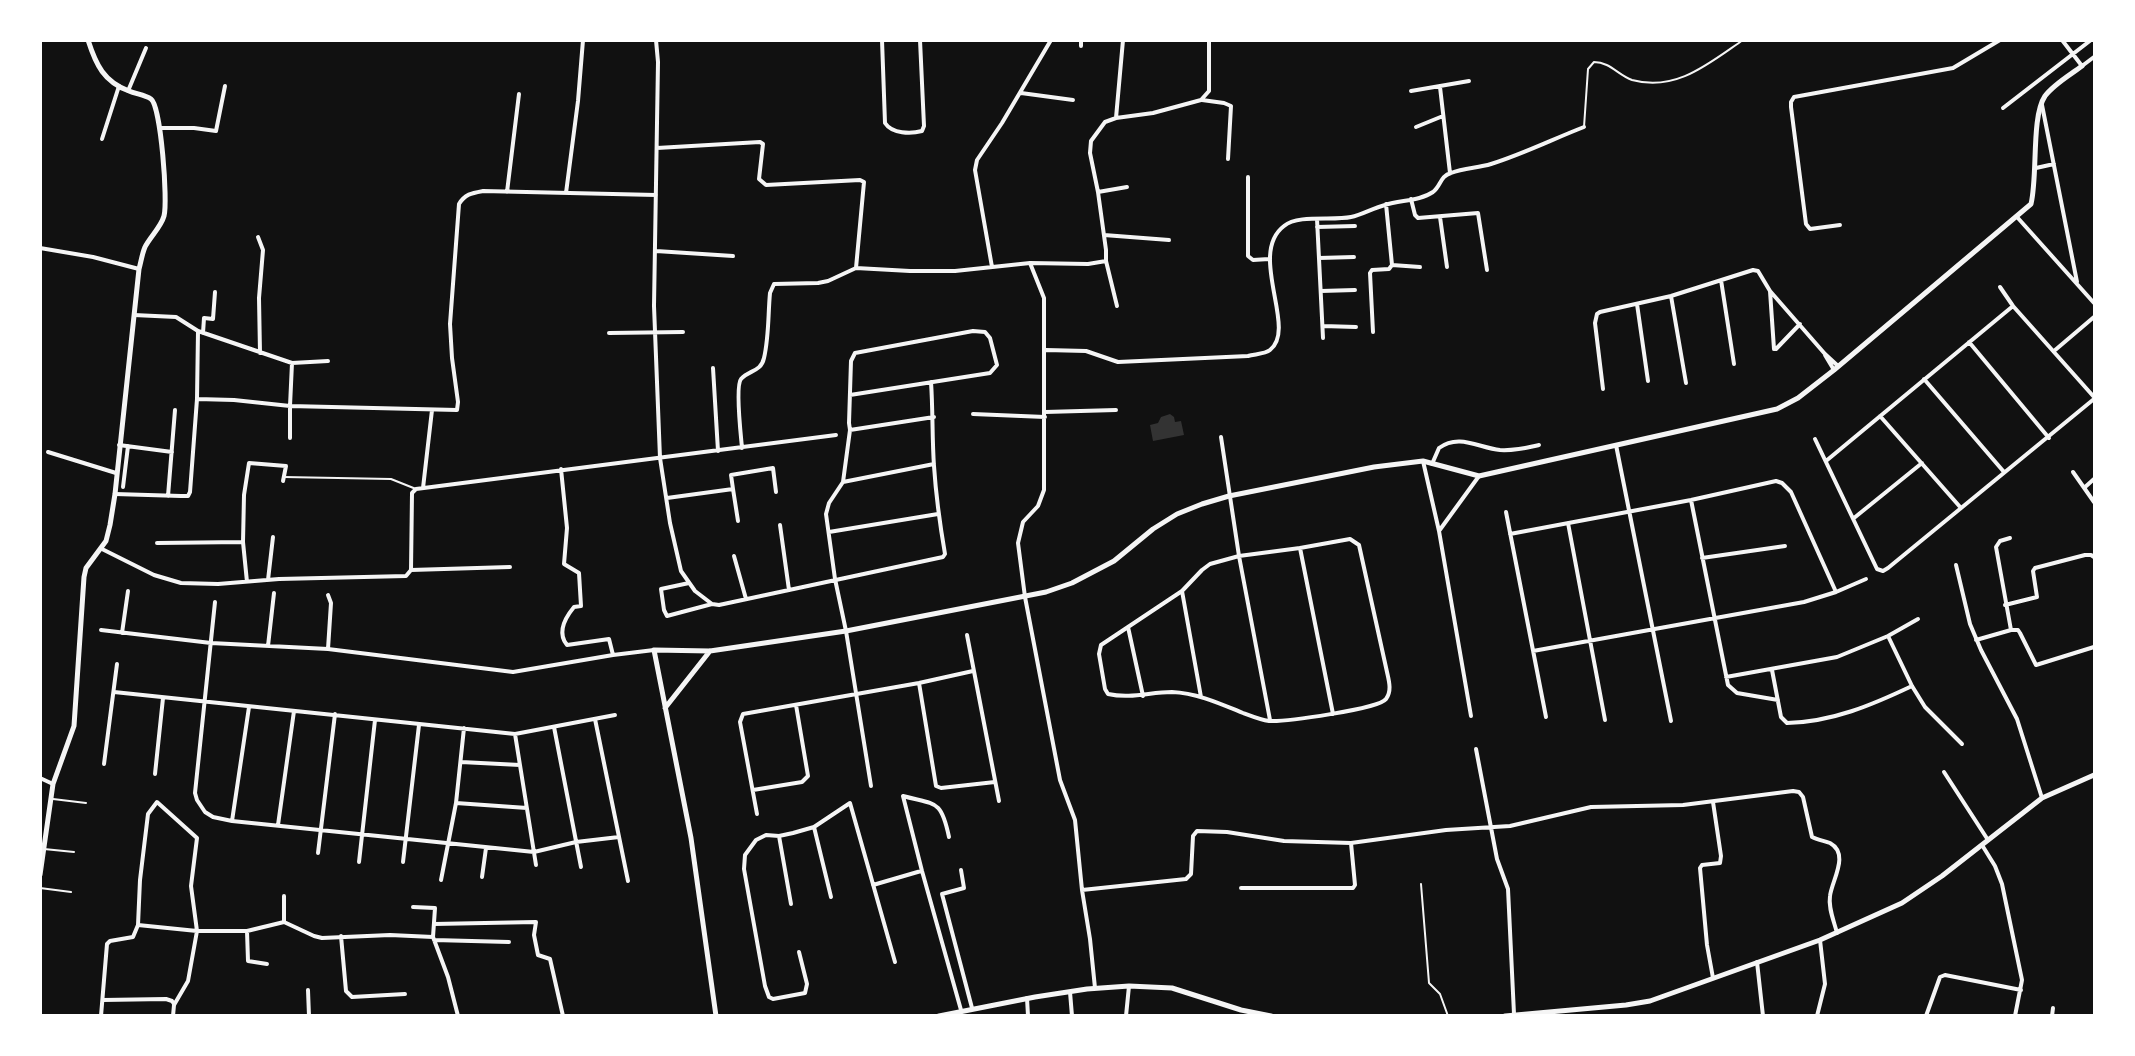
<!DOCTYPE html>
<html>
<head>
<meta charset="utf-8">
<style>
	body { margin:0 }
	#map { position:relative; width:2135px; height:1056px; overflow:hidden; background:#111; font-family:Rubik,sans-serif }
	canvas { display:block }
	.frame { position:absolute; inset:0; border:42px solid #fff; pointer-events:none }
</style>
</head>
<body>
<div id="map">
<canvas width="2135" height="1056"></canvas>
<div class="frame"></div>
</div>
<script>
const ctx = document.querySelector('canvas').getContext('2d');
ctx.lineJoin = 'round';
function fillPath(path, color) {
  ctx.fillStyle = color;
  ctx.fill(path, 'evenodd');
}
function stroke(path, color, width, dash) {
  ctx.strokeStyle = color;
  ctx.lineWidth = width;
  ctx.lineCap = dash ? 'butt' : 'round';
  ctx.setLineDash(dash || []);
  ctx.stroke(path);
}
const water = new Path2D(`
	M1170 414 1174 417 1175 422 1181 421 1184 435 1153 441 1150 425 1158 423 1161 417Z`);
const service = new Path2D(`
	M1584 127 1588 69 1594 62C1610 62 1618 75 1632 80 1676 92 1708 64 1743 40
	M284 477 391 479 416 489
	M53 799 86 803
	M44 849 74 852
	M1421 884 1429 983 1440 994 1448 1016
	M40 888 71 892`);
const minor = new Path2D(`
	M656 40 658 62 654 306 660 458 670 523 681 571 695 591 712 604
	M882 40 885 123C892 134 911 134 922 131L924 126 920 40
	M2062 40 2082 66 2094 57
	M1081 46V40
	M1440 87 1450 173
	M128 91 146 48
	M1411 91 1469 81
	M1021 93 1073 100
	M1202 100 1224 103 1231 106 1228 159
	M2042 105 2077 282
	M2003 108 2091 40
	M1116 118 1123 40
	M1416 127 1443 116
	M160 128H194L216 131 225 86
	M102 139 119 86
	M657 148 760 142 763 144 759 179 766 185 860 180 864 182 856 268
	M2036 168 2054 164
	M1248 177V256L1253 260 1269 259
	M507 192 519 94
	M1098 192 1127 187
	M566 193 578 101 583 40
	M1411 199 1415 215 1418 218 1478 213 1487 270
	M1386 204 1392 265 1420 267
	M1440 217 1447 267
	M2017 217 2094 303
	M1317 219 1323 338
	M1840 225 1810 229 1806 224 1791 107V102L1794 97 1953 68 2000 40
	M1317 227 1355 226
	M1104 235 1169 240
	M258 237 263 250 259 298 260 353
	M40 248 93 257 139 269
	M656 251 733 256
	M1319 258 1354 257
	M1106 261 1117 306
	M1030 263 1044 298V490L1038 506 1023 522 1018 543 1025 597 1060 780 1075 820 1082 890 1090 939 1095 988
	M992 267 975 170 977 160 1002 123 1051 40
	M1721 280 1734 364
	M2000 287 2013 306 2094 397
	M1321 291 1355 290
	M1770 291 1774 349H1776L1800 324
	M1671 296 1686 383
	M1637 304 1648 381
	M134 315 176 317 198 331 292 363 290 406 457 410 458 402 452 358 450 324 459 204C465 194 472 193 483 191L656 195
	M1323 326 1356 327
	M1373 332 1370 273 1372 270 1389 269 1392 265
	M203 333 204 318 213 319 215 292
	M609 333 683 332
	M1969 342 2049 438
	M1046 350 1086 351 1118 362 1248 356C1255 354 1265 354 1270 350 1298 329 1247 254 1284 226 1298 214 1333 221 1351 217 1362 215 1373 208 1385 205 1400 200 1420 201 1433 192 1441 186 1440 176 1451 173 1464 168 1478 168 1491 164 1523 154 1553 139 1584 127
	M2054 351 2094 317
	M1825 355 1834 370
	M292 363 328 361
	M713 368 718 451
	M1924 379 2004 472
	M1603 389 1595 323 1597 314 1600 312 1671 296 1753 270 1758 271 1770 291 1825 354 1838 366
	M850 395 990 373 997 365 990 338 985 332 973 331 855 353 851 361 849 423 850 430
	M197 399 234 400 290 406V438
	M1045 412 1116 410
	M973 414 1045 417
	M1880 416 1961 508
	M1221 437 1239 556 1270 720
	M1815 439 1877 569 1883 571 1888 568 2094 399
	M119 445 172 452
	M1616 445 1671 721
	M742 448C741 436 735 386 741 379 749 370 761 372 764 358 769 337 768 314 770 293L774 284 818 283 828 281 856 268 910 271H955L1030 263 1088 264 1106 261V250L1098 192 1090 153 1091 141 1105 122 1116 118 1153 113 1201 100 1209 91V40
	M48 452 116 473
	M1423 461 1439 531 1471 716
	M1826 461 2013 306
	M1432 464 1439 448C1459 433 1479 448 1500 450 1514 451 1526 448 1539 445
	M561 469 567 528 564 564 579 573 581 606 574 607C565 618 557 633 567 645L609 639 613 655
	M2073 472 2094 502
	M843 482 934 464
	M123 487 128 446
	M423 488 432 410
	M2084 488 2094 479
	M733 489 738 521
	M115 494 181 496H188L190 492 197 399 198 331
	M168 496 175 410
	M667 498 733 489 731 475 773 468 776 492
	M1691 500 1728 685 1737 693 1778 700
	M1506 512 1546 717
	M1854 518 1922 463
	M1568 523 1605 720
	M780 525 789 590
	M1439 531 1479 476
	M829 532 938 514
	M1510 534 1691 500 1776 481 1782 483 1791 492 1836 592 1804 602 1533 651
	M1350 539 1359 545 1387 672C1389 681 1392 691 1386 699 1379 709 1284 722 1269 721 1261 720 1251 716 1243 713 1221 704 1197 693 1172 692 1150 692 1131 699 1108 694L1105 689 1099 654 1101 645 1182 591 1202 570 1210 564 1239 556 1300 548Z
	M243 542 247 582
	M157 543 243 542 244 495 249 463 286 466 283 481
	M1300 548 1333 714
	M102 549 154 575 181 583 218 584 279 579 406 576 411 570 412 493 416 489 836 435
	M734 556 746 599
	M1702 558 1785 546
	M1956 565 1970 624 1981 650 2017 719 2042 798
	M411 570 510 567
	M268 580 273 537
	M689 583 661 589 664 610 667 616 712 604 719 605 943 557 945 554C940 525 936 496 934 466 932 438 933 410 931 382
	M1182 591 1201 697
	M1836 592 1866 579
	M215 602 195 793 197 800 205 812 213 817 232 821 534 852 576 842 619 837
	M2005 605 2037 597 2033 571 2035 568 2085 555H2091L2094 557
	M1128 627 1143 696
	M101 630 211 643 328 649 513 672 613 655 654 650
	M2011 630H2018L2020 633 2036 665 2094 647
	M122 633 128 591
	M967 635 999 801
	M1888 636 1912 686 1925 707 1962 744
	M1976 640 2011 630 1996 547 2000 541 2010 538
	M268 646 274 593
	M328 649 331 603 328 595
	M1772 670 1781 717 1787 723C1832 722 1872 705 1912 686
	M1726 677 1837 657 1888 636 1918 619
	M919 683 936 786 941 788 995 782
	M114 692 515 734 615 715
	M595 719 628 881
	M554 727 581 867
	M515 734 536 865
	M1476 749 1497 859 1508 889 1514 1014
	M461 762 520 765
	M104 764 117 664
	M1944 772 1988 840
	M155 774 163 698
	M40 778 53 784
	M871 786 846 631 835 579 826 514 829 503 843 482 850 430 934 417
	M753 790 802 782 808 776 796 705
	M456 803 527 808
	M757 814 740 722 743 714 919 683 973 671
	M232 821 249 707
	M278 825 294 711
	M814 827 831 897
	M779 836 791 904
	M949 837C941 799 936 805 903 796L922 871 961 1010
	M1982 845 1995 866 2002 884 2022 980 2015 1016
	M318 853 335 714
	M359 862 375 720
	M403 862 419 725
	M961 870 964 888 942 894 972 1008
	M482 877 486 848
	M441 880 456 803 464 728
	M873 885 921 871
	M1241 888H1353L1355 885 1351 843
	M1082 890 1186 879 1191 874 1193 836 1197 831 1227 832 1284 841 1351 843 1446 830 1510 826 1591 807 1683 805 1793 791 1799 792 1803 797 1812 837C1818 840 1825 841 1830 843 1850 854 1832 880 1830 896 1828 908 1834 921 1837 933
	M413 907 435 908 433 937 448 977 458 1016
	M284 922V896
	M434 924 536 922 534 935 538 955 550 959 563 1016
	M138 925 140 880 148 814 157 802 197 838 191 886 197 931 188 981 174 1005
	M247 931 248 961 267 964
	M341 936 346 991 352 997 405 994
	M434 940 509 942
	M799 952 807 984 805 993 773 999 769 997 765 986 744 869 745 855 756 840 766 835 779 836 793 833 814 827 850 803 895 962
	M1757 962 1763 1016
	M1713 978 1707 945 1700 868 1702 865 1720 863 1721 856 1713 802
	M308 990 309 1016
	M1070 992 1072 1016
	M1027 998 1028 1016
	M103 1000 166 999 172 1001 174 1004
	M101 1016 107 944 110 941 133 937 138 925 197 931H247L284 922 314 936 322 938 390 935 433 937
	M173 1016 174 1005
	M1126 1016 1129 986
	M1817 1016 1825 984 1820 940
	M1926 1016 1940 977 1945 975 2021 990
	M2052 1016 2053 1008`);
const tertiary = new Path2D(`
	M665 708 710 651
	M40 875 53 784 74 726 84 577 86 568 106 541 110 525 115 494 139 269C141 262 142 254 145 247 150 237 161 227 164 216 168 202 161 106 151 99 145 95 136 94 129 91 104 82 96 65 88 40
	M716 1016 691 838 654 650 710 651 846 631 1046 592 1072 583 1114 561 1153 529 1177 514 1202 504 1229 496 1374 467 1423 461 1479 476 1777 409 1798 398 1834 370 2031 204C2038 175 2031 117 2045 96 2054 84 2070 75 2082 66
	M939 1016 1035 997 1087 989 1129 986 1172 988 1241 1010 1271 1016
	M1505 1016 1626 1005 1650 1001 1820 940 1902 903 1942 876 2042 798 2094 775`);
fillPath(water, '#333');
stroke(service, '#f5f5f5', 2);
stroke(minor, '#f5f5f5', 4);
stroke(tertiary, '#f5f5f5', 5);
</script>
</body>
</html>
